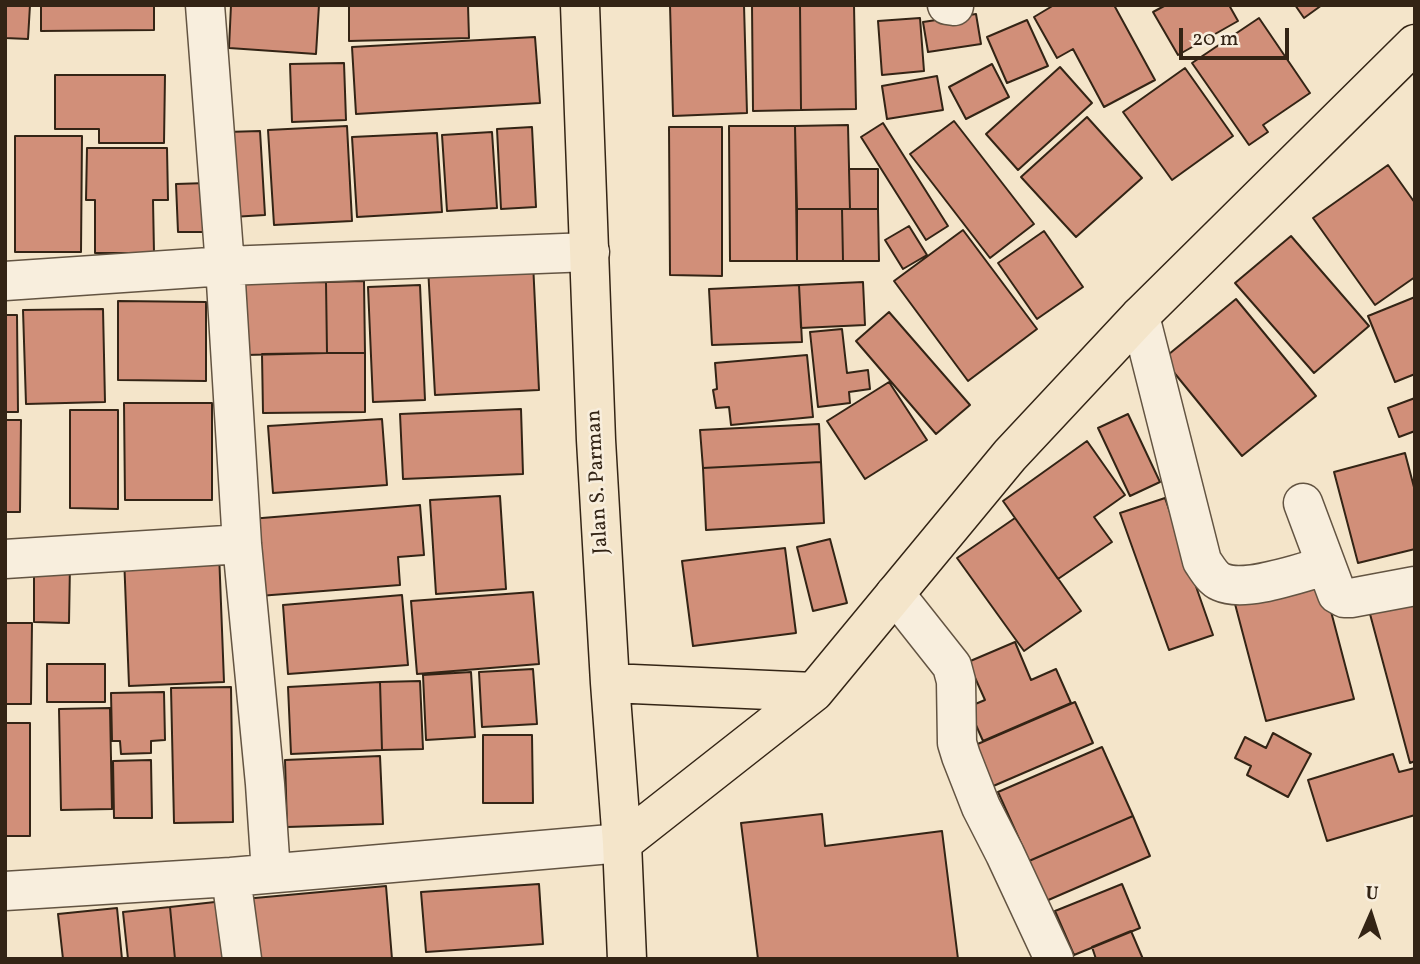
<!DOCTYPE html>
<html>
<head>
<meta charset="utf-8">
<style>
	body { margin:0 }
	#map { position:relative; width:1420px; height:964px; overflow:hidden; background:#f4e5ca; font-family:Vollkorn,serif }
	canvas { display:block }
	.frame { position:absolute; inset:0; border:7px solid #332415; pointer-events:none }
	.north { position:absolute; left:1336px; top:880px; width:70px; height:70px; -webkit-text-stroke:5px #f8eedd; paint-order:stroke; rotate:3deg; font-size:19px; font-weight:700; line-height:28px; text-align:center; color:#332415 }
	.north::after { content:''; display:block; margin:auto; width:24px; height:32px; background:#332415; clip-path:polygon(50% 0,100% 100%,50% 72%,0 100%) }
	.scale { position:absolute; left:1179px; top:28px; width:110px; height:32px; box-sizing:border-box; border:4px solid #332415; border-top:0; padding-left:9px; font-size:21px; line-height:24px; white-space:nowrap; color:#332415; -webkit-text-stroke:5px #f8eedd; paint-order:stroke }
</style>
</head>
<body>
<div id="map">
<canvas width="1420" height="964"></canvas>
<div class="frame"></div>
<div class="north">U</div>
<div class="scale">20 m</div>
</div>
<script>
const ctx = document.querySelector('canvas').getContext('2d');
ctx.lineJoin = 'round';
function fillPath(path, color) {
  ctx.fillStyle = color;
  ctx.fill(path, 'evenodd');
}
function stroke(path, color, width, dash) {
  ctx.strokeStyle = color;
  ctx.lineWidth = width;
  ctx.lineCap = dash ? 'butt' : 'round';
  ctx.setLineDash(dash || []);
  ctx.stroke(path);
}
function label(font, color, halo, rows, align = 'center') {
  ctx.font = font + ' Vollkorn,serif';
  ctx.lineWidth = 5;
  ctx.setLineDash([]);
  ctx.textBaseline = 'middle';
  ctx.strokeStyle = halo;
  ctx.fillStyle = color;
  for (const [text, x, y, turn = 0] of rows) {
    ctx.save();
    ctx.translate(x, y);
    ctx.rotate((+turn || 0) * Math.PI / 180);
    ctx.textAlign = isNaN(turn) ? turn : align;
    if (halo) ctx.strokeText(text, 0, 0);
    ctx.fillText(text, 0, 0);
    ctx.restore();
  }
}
const building = new Path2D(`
	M5 5H30L28 39 5 38Z
	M41 5H154V30L41 31Z
	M231 5H319L316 54 229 48Z
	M349 5H468L469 38 349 41Z
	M670 5H744L747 113 673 116Z
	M752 5H800L801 110 753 111Z
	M800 5H854L856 109 801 110Z
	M1054 5H1114L1155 80 1104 107 1073 49 1057 58 1034 17Z
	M1166 5H1229L1238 21 1178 55 1153 12Z
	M1295 5H1322L1304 18Z
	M976 14 981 44 928 52 923 22Z
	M920 18 924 71 882 75 878 21Z
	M1259 18 1310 93 1263 125 1268 132 1249 145 1192 63Z
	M1027 20 1048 66 1007 83 987 37Z
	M535 37 540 103 356 114 352 47Z
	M344 63 346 120 292 122 290 64Z
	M992 64 1009 97 966 119 949 87Z
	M1060 67 1092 103 1018 170 986 134Z
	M1185 68 1233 136 1172 180 1123 112Z
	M55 75H165L164 143H99V129H55Z
	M937 76 943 110 887 119 882 86Z
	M1087 117 1142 178 1076 237 1021 177Z
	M954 121 1034 224 990 258 910 154Z
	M883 123 948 226 926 240 861 137Z
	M848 125 850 209H797L795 126Z
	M347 126 352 221 274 225 268 130Z
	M729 126H795L797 261H730Z
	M532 127 536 207 501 209 497 129Z
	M669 127H722V276L670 275Z
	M260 131 265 215 232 217 226 132Z
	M492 132 497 208 447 211 442 135Z
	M437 133 442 212 357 217 352 137Z
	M15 136H82L81 252H15Z
	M87 148H167L168 200H153L154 253H95V200H86Z
	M1388 165 1415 203V277L1375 305 1313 218Z
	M849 169H878V209H850Z
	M207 183 208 232H178L176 184Z
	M797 209H842L843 261H797Z
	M842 209H878L879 261H843Z
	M909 226 927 255 903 269 885 240Z
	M963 230 1037 329 968 381 894 281Z
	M1044 231 1083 287 1037 319 998 263Z
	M1291 236 1369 326 1314 373 1235 283Z
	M533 262 539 390 435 395 428 267Z
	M364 281 365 353H327L326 282Z
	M326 282 327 353 246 355 245 283Z
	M863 282 865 325 801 328 799 285Z
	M420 285 425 400 373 402 368 287Z
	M799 285 802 342 712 345 709 289Z
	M1415 297V374L1395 382 1368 316Z
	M1236 299 1316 396 1242 456 1163 359Z
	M118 301 206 302V381L118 380Z
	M103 309 105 402 26 404 23 310Z
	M889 312 970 405 936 434 856 341Z
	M5 315H17L18 412H5Z
	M842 329 847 373 868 370 870 389 849 392 850 403 818 407 810 332Z
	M327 353H365V412L263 413 262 354Z
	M807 355 813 417 731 425 729 407 716 408 713 390 717 389 715 363Z
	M889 382 927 440 865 479 827 421Z
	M1415 398V431L1399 437 1388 408Z
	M124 403H212V500H125Z
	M521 409 523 474 403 479 400 414Z
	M70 410H118V509L70 508Z
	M1128 414 1160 482 1130 496 1098 428Z
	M382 419 387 485 273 493 268 426Z
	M5 420H21L20 512H5Z
	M819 424 821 462 703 468 700 430Z
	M1087 441 1125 495 1094 517 1112 542 1058 579 1003 501Z
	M1405 453 1415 491V549L1358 563 1334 472Z
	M821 462 824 523 706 530 703 468Z
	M500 496 506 589 436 594 430 500Z
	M1165 498 1213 635 1169 650 1120 513Z
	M420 505 424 555 398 557 400 585 259 596 250 519Z
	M1015 518 1081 611 1024 651 957 558Z
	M830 539 847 603 813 611 797 547Z
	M785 548 796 633 693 646 682 561Z
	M219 552 224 682 129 686 124 556Z
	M34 563 70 564 69 623 34 622Z
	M1323 581 1354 699 1266 721 1235 604Z
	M533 592 539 664 417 674 411 601Z
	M402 595 408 665 288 674 283 605Z
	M1415 602V761L1410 763 1370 614Z
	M5 623H32L31 704H5Z
	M1015 642 1031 680 1056 669 1071 703 983 741 968 707 985 700 968 662Z
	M47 664H105V702H47Z
	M533 669 537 724 482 727 479 672Z
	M471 672 475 737 426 740 423 675Z
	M420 681 423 749 382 750 380 682Z
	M380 682 382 750 291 754 288 687Z
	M231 687 233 822 174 823 171 688Z
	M164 692 165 740 151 741V753L121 754 120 741H112L111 693Z
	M1075 702 1093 743 991 787 973 746Z
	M110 708 112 809 61 810 59 709Z
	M5 723H30V836H5Z
	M1273 733 1311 754 1288 797 1247 775 1251 766 1235 758 1245 737 1266 748Z
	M483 735H532L533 803H483Z
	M1102 747 1133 816 1029 861 998 792Z
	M1393 754 1399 772 1415 768V815L1327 841 1308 780Z
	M380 756 383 824 287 827 285 760Z
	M151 760 152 818H114L113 761Z
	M822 814 825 846 942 831 958 959H758L741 823Z
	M1133 816 1150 856 1046 901 1029 861Z
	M539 884 543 944 426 952 421 892Z
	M1122 884 1140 928 1074 955 1055 911Z
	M386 886 392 959H250L244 899Z
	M224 901 230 959H175L170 907Z
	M170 907 175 959H128L123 912Z
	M117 908 122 959H63L58 914Z
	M1131 931 1143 959H1096L1092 947Z`);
const minor = new Path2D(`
	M205 5 225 266 242 544 265 784 271 873
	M947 5 954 6
	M5 281 225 266 590 252
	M1140 316 1202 561C1207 568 1212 578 1221 582 1245 593 1299 573 1325 566
	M1303 503 1337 594 1344 598H1351L1415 586
	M5 559 242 544
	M895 594 952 666 956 681 957 743 961 756 981 807 1005 854 1054 959
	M231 877 242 959
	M5 891 231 877 622 843`);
const major = new Path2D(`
	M580 5 596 440 610 683 622 843 627 959
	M610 683 814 692
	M622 843 814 692 1010 455 1140 316 1415 44`);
const streetNames = [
	["Jalan S. Parman",599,482,-93]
];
fillPath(building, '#d18f79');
stroke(building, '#332415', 2);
stroke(minor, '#635442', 41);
stroke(major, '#332415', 41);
stroke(minor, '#f8eedd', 38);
stroke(major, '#f4e5ca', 38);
label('21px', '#332415', '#f8eedd', streetNames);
</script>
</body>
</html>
